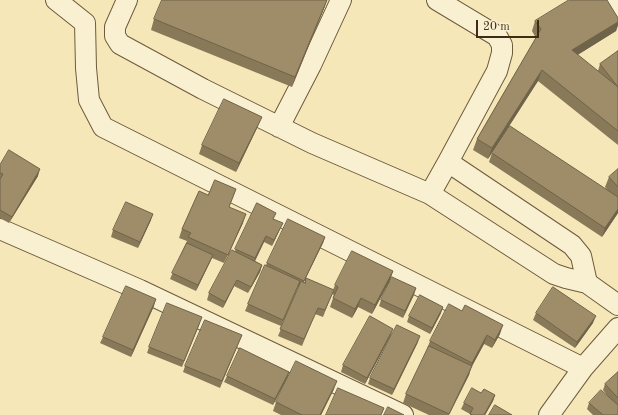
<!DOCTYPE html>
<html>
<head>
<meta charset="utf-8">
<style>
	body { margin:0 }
	#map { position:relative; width:618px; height:415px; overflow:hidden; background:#f6e7b8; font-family:"Old Standard TT",serif }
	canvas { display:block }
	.scale { position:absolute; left:476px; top:20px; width:63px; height:18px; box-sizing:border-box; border:2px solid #3f2c12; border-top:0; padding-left:5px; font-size:12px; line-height:14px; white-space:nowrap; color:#3f2c12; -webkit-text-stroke:3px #f9efd1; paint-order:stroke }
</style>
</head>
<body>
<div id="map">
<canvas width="618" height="415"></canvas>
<div class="scale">20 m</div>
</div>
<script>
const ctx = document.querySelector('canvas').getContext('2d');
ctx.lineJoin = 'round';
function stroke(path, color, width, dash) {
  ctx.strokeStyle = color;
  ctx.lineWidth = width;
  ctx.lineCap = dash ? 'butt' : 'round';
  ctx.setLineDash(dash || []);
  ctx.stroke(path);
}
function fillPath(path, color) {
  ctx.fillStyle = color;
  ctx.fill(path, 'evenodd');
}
const minor = new Path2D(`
	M56 0 85 23 86 68 89 100 103 127 583 368
	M127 0 115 27V36L120 44 203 89 312 143 430 194 554 274 566 278 587 283 618 305
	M610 0 618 12
	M279 127 311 65 341 0
	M448 162 572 245 581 256 587 283
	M430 194 448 162 497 71 502 53V45L497 36 437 0
	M0 229 140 290 403 415
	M549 415 583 368 618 328`);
const wall = new Path2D(`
	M325 6 292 87 151 30 154 19Z
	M618 18V25L616 31 577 55 600 73 598 71 600 64 618 51V145L538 81 488 159 473 150 477 139 536 38 532 31 535 21Z
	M258 126 236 172 199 154 202 145Z
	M492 153 608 191 605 187 609 177 618 169V213L602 237 489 162Z
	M0 165 38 176 9 223 0 218Z
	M236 189 229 207 243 223 224 263 212 258 196 291 170 279 187 241 179 238 182 229 208 195Z
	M257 203 274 219 280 229 272 246 264 242 255 261 262 265 260 272 248 293 234 286 223 308 207 300 209 293 235 251Z
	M151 220 138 248 111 237 113 230Z
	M325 237 323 243 304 282 333 290 335 285 393 271 390 280 372 314 358 307 352 318 330 307 334 295 332 294 323 317 315 314 302 346 278 336 299 286H298L281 326 245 311 248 304 267 263Z
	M416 288 403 318 379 306 381 300Z
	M154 306 131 357 100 343 103 337Z
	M441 313 430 334 407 322 409 316Z
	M536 313 593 323 575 348 533 320Z
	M200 323 182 367 147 353 149 347Z
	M500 334 492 348 484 344 471 368 469 375 449 415H429L403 403 406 394 427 350V349L430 341Z
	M242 335 220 388 183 372 185 366Z
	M391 335 365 384 341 372 343 365Z
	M418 342 392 395 368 384 370 378Z
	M289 372 287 378 273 405 224 382 227 376Z
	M618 372V415H593L587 409 589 403 609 398 603 390 605 384Z
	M334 389 321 415H281L273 411 276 402Z
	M481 393 495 395 493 401 485 415H470V414L461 409 464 403Z`);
const shadedWall = new Path2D(`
	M327 0 325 6 292 87 295 77Z
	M618 22V25L616 31 568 61 572 50Z
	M542 70 538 81 488 159 492 148Z
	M262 117 258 126 236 172 239 163Z
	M40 169 38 176 9 223 12 217Z
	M618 209V213L602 237 605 228Z
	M153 214 151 220 138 248 140 242Z
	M246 214 243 223 224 263 228 255Z
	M283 223 280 229 272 246 274 240Z
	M266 236 264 242 253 265 255 258Z
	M325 237 323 243 301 287 304 281Z
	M213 255 210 262 196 291 198 285Z
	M262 265 260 272 248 293Z
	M393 271 390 280 372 314 375 305Z
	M237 280 223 308 225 302Z
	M416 288 414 295 403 318 405 311Z
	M361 298 358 307 352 318 355 309Z
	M156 299 154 306 131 357 133 350Z
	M443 307 441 313 430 334 432 328Z
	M596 316 593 323 575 348 577 342Z
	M503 325 500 334 492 348 495 340Z
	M393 329 391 335 365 384 367 378Z
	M487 335 484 344 471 368 469 375 449 415 470 371 469 372 472 363Z
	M420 336 418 342 392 395 394 389Z
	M289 372 287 378 273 405 275 399Z
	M337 381 334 389 321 415H320Z
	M495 395 493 401 485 415H484Z`);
const building = new Path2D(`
	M162 0H327L295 77 154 19Z
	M569 0H607L618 18V22L572 50 618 87V131L542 70 492 148 477 139 541 29 535 21Z
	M618 51V87L600 64Z
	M224 99 262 117 239 163 202 145Z
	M510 126 618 197V209L605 228 492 153Z
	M9 150 40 169 12 217 0 210V179L3 174 0 173V165Z
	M618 169V187L609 177Z
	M215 180 236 189 229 207 246 214 228 255 188 237 191 233 182 229 199 191 208 195Z
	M126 202 153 214 140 242 113 230Z
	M257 203 276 213 273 219 283 223 274 240 266 236 255 258 235 249Z
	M288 219 325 237 304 281 267 263Z
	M187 243 213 255 198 285 172 273Z
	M232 250 262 265 251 287 237 280 225 302 209 293Z
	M352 251 393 271 375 305 361 298 355 309 333 298 338 287 335 285Z
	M265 265 300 281 283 320 248 304Z
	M392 277 416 288 405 311 381 300Z
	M306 278 334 290 325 310 318 308 304 339 280 329 301 281 305 283Z
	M126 286 156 299 133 350 103 337Z
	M553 287 596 316 577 342 536 313Z
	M420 295 443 307 432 328 409 316Z
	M167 303 202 317 184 361 149 347Z
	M449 304 462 311 465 305 503 325 495 340 487 335 472 363 430 341Z
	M370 316 393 329 367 378 343 365Z
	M205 320 242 335 222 381 185 366Z
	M397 325 420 336 394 389 370 378Z
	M429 346 472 366 449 414 406 394Z
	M240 348 289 372 275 399 227 376Z
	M296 361 337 381 320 415H302L276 402Z
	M618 372V398L605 384Z
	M338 388 384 408 381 415H326Z
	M472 388 481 393 484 389 495 395 484 415H472L470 414 473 408 464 403Z
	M601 390 618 405V415H603L589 403Z
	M495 405 512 415H489Z
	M388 407 404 415H384Z`);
stroke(minor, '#6d5b3c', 22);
stroke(minor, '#f9efd1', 20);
fillPath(wall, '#887959');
fillPath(shadedWall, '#6f6349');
fillPath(building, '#9e8d68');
stroke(building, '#6f6349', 1);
</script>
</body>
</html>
